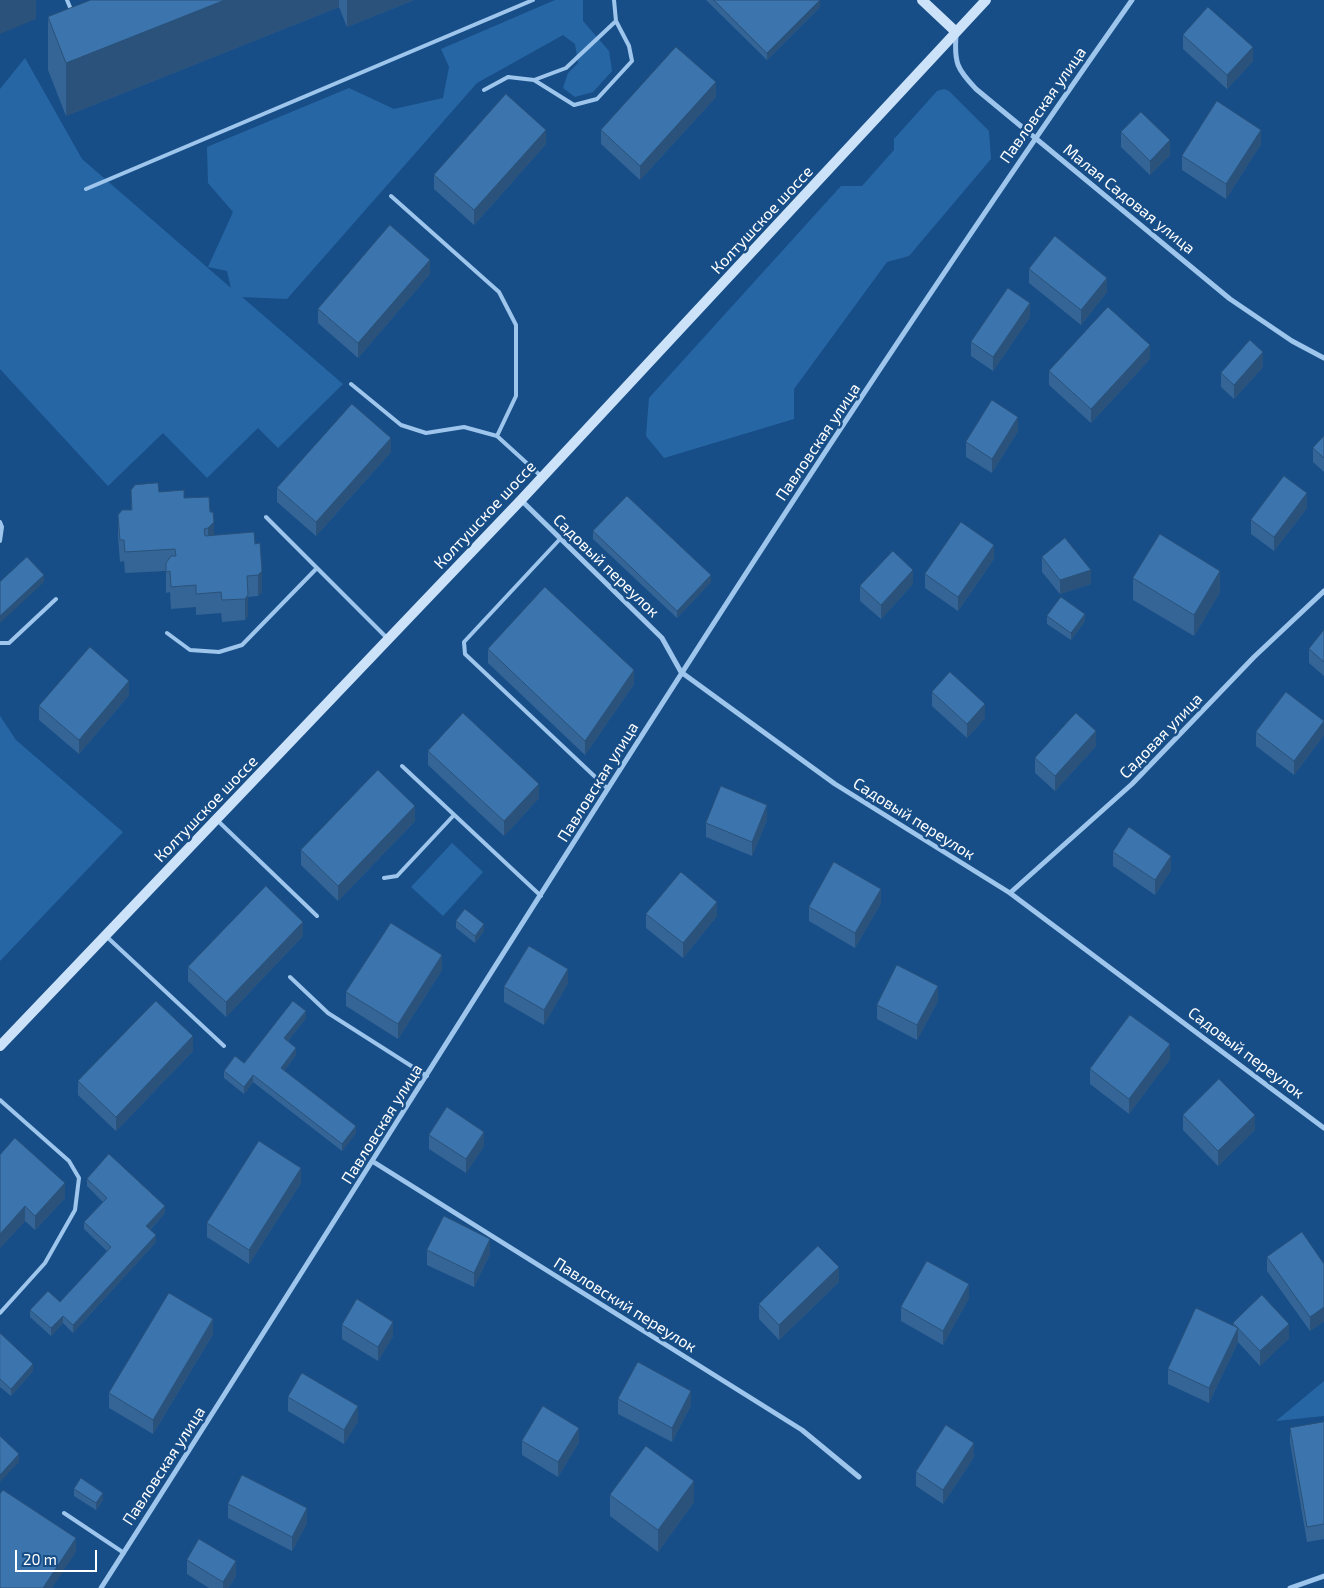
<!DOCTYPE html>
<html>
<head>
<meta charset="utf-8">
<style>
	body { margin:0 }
	#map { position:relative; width:1324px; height:1588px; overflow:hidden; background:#184e87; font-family:"Exo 2",sans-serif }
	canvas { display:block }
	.scale { position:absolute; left:15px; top:1550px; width:82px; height:22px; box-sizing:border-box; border:2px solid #fff; border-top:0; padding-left:6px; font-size:15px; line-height:18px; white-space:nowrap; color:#fff; -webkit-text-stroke:4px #184e87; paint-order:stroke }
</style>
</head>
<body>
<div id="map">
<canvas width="1324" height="1588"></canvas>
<div class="scale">20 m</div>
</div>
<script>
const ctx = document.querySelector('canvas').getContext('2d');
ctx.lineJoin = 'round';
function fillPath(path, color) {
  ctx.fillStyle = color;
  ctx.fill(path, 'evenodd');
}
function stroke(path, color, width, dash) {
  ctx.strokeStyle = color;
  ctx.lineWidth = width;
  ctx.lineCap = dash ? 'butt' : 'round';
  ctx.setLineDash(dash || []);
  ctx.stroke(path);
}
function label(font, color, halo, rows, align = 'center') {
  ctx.font = font + ' "Exo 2",sans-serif';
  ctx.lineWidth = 5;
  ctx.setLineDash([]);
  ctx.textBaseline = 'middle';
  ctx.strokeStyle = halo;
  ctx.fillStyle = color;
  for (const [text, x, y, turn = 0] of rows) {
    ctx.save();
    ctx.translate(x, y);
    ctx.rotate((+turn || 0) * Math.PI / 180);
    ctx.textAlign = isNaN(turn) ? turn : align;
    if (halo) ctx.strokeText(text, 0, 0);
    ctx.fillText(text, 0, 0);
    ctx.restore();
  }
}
const green = new Path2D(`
	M555 0H583V21L609 51 612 71 593 92 575 97 563 88 568 73 578 63 575 44 563 35 477 83 287 299 242 297 343 384 278 448 258 428 207 478 163 433 108 486 0 369V89L25 58 82 159 231 288 227 271 208 267 233 212 208 183 207 147 349 88 394 109 443 98 449 67 441 49Z
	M944 89 949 91 989 131 991 159 909 256 887 262 794 389V419L664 458 646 436 649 398 841 186H862L894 150V139L937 91Z
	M0 716 16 740 123 832 0 961Z
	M452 843 483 872 443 916 411 887Z
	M1324 1381V1416L1276 1421Z`);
const lane = new Path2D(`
	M67 0 72 12
	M534 80 574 105 597 99 632 61 629 46 616 21 614 0
	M484 90 508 77 534 80 566 68 616 21
	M86 189 533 0
	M391 196 499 292 516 325V396L497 436
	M351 384 401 425 426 433 464 427 497 436 542 477
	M266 517 388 639
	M0 522 2 527 0 541
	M560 539 464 642 465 654 608 789
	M167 633 190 650 219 652 242 645 317 568
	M0 643H9L56 599
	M402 766 541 896
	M218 821 317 916
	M384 878 397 876 454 815
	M107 937 224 1046
	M290 977 328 1013 427 1076
	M0 1100 69 1161 79 1178 75 1210 45 1263 0 1313
	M64 1513 124 1553`);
const street = new Path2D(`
	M956 35C954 63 957 69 976 89L1230 299 1292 341 1324 358
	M521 500 662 638 681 672 835 784 1010 893 1324 1128
	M1010 893 1132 784 1254 657 1324 591
	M372 1161 802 1430 859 1477
	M101 1588C442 1057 768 516 1132 0
	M1290 1588 1324 1576`);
const secondary = new Path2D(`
	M922 0 956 32
	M0 1046 521 500 986 0`);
const wall = new Path2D(`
	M91 0H414L347 27 339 7 66 116 48 70V17Z
	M706 0H820V7L767 60Z
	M1183 35 1253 61 1227 89 1183 49Z
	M716 97 640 180 601 144V130Z
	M1121 132 1170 155 1150 175 1121 147Z
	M546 144 474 225 434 189V175Z
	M1261 144 1226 199 1182 170V156Z
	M1029 269 1107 292 1081 325 1029 283Z
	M430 274 358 358 318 323V309Z
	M1030 317 993 371 971 356V342Z
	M1150 359 1091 423 1049 385V371Z
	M1263 367 1234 399 1221 387V373Z
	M1018 431 992 473 966 457V442Z
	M1324 436V472L1313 462V448Z
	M391 452 316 536 277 502V488Z
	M131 490 159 492 184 498 210 512 214 535 255 544 262 592 258 596 248 597V616L245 620 222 622 221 613 196 615V607L171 609 170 592 166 593V571L125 573 124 561 120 562 118 536V515L131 510Z
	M1307 508 1274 551 1251 534V520Z
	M593 531 711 582 677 618 593 539Z
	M1042 557 1091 584 1060 594 1042 572Z
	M994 559 958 611 925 588V574Z
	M1133 578 1220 592 1194 636 1133 600Z
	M913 584 881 619 860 601V586Z
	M1047 616 1085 621 1071 640 1047 624Z
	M1324 630V676L1309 663V649Z
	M488 649 634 684 585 755 488 663Z
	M932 692 985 718 967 738 932 706Z
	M129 695 79 754 39 720V706Z
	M1256 732 1324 735 1294 775 1256 746Z
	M1096 746 1055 791 1035 773V758Z
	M428 751 539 798 504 836 428 765Z
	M767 820 752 856 706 837V823Z
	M415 821 338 901 301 865V850Z
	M1113 852 1171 870 1155 895 1113 866Z
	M881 903 855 948 809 921V907Z
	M646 914 717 916 683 958 646 928Z
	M456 921 484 931 475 943 456 928Z
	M303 936 226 1017 188 981V967Z
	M442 970 398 1039 346 1006V992Z
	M568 983 544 1025 504 1002V987Z
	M938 1001 917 1040 877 1019V1005Z
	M306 1018 288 1041 296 1055 284 1071 356 1133 342 1151 253 1082 244 1094 224 1078V1071L244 1063Z
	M193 1051 116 1131 78 1095V1081Z
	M1170 1059 1129 1114 1090 1084V1069Z
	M1183 1115 1255 1130 1218 1166 1183 1130Z
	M429 1135 484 1146 466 1173 429 1149Z
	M0 1155 65 1198 35 1230 25 1221 0 1248Z
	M87 1179 165 1213 150 1230 156 1242 73 1333 63 1323 51 1336 30 1317V1310L60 1302 107 1251 84 1229V1222L103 1202 87 1186Z
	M301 1183 249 1264 207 1237V1223Z
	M427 1250 490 1254 474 1287 427 1265Z
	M1267 1257 1324 1264V1321L1310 1331 1267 1271Z
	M839 1282 779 1340 759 1319V1304Z
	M969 1298 943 1345 901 1321V1307Z
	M1233 1323 1289 1338 1260 1366 1238 1342 1209 1403 1168 1384V1369L1233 1326Z
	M342 1325 393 1336 378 1361 342 1339Z
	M0 1333 33 1371 11 1396 0 1387Z
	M213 1334 153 1434 109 1408V1393Z
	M288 1397 358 1421 344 1444 288 1411Z
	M618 1399 691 1405 672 1442 618 1414Z
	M1324 1422V1539L1307 1542 1290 1442V1428Z
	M522 1441 579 1442 558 1477 522 1455Z
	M974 1457 943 1504 916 1486V1472Z
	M74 1489 103 1500 96 1510 74 1496Z
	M610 1495 694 1502 658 1552 610 1516Z
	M228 1504 307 1523 292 1551 228 1518Z
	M187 1560 236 1576 228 1588H209L187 1574Z`);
const shadedWall = new Path2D(`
	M0 0H36V19L0 34Z
	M225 0H339V7L66 116V63Z
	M347 0H414L347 27Z
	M820 0V7L767 60V53Z
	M1253 47V61L1227 89V75Z
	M716 82V97L640 180V166Z
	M546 130V144L474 225V210Z
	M1261 130V144L1226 199V184Z
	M1170 140V155L1150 175V161Z
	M430 260V274L358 358V343Z
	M1107 278V292L1081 325V310Z
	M1030 303V317L993 371V357Z
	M1150 345V359L1091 423V409Z
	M1263 352V367L1234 399V385Z
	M1018 417V431L992 473V459Z
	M391 438V452L316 536V522Z
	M1307 493V508L1274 551V537Z
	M214 522V543L208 550V528Z
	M994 545V559L958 611V597Z
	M913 570V584L881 619V605Z
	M1091 570V584L1060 594V580Z
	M262 571V592L258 596V575Z
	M1220 571V592L1194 636V615Z
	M44 575V582L0 623V616Z
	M711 575V582L677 618V611Z
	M248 595V616L245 620V599Z
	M1085 614V621L1071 640V633Z
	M634 670V684L585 755V741Z
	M129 681V695L79 754V740Z
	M985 704V718L967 738V724Z
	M1324 721V735L1294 775V761Z
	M1096 731V746L1055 791V776Z
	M539 784V798L504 836V821Z
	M767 805V820L752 856V842Z
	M415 806V821L338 901V886Z
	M1171 856V870L1155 895V880Z
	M881 889V903L855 948V933Z
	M717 902V916L683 958V943Z
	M303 922V936L226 1017V1002Z
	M484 924V931L475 943V936Z
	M442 955V970L398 1039V1024Z
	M568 969V983L544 1025V1010Z
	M938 986V1001L917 1040V1025Z
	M306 1011V1018L284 1046V1038Z
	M193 1036V1051L116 1131V1117Z
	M1170 1044V1059L1129 1114V1099Z
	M296 1048V1055L281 1075V1068Z
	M253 1075V1082L244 1094V1087Z
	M1255 1115V1130L1218 1166V1151Z
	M356 1126V1133L342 1151V1144Z
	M484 1132V1146L466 1173V1159Z
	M301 1168V1183L249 1264V1250Z
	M65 1183V1198L35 1230V1216Z
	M25 1206V1221L0 1248V1234Z
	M165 1206V1213L146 1234V1226Z
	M156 1235V1242L73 1333V1325Z
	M490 1239V1254L474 1287V1273Z
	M839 1267V1282L779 1340V1325Z
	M969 1284V1298L943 1345V1331Z
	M1324 1307V1321L1310 1331V1317Z
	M63 1316V1323L51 1336V1328Z
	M213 1319V1334L153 1434V1420Z
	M393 1322V1336L378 1361V1347Z
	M1289 1324V1338L1260 1366V1351Z
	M1238 1328V1342L1209 1403V1388Z
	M33 1364V1371L11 1396V1389Z
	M691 1391V1405L672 1442V1428Z
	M358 1406V1421L344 1444V1430Z
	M579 1428V1442L558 1477V1462Z
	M974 1443V1457L943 1504V1490Z
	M19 1454V1462L0 1482V1475Z
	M694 1481V1502L658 1552V1530Z
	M103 1493V1500L96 1510V1503Z
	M307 1508V1523L292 1551V1537Z
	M76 1538V1552L52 1588H43Z
	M236 1561V1576L228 1588H223V1582Z`);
const building = new Path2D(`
	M91 0H225L66 63 48 17Z
	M714 0H820L767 53Z
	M1208 7 1253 47 1227 75 1183 35Z
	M676 47 716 82 640 166 601 130Z
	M506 94 546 130 474 210 434 175Z
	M1217 101 1261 130 1226 184 1182 156Z
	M1141 112 1170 140 1150 161 1121 132Z
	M390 225 430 260 358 343 318 309Z
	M1055 236 1107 278 1081 310 1029 269Z
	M1008 288 1030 303 993 357 971 342Z
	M1108 307 1150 345 1091 409 1049 371Z
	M1250 340 1263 352 1234 385 1221 373Z
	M992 400 1018 417 992 459 966 442Z
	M352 404 391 438 316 522 277 488Z
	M1324 436V458L1313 448Z
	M1284 476 1307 493 1274 537 1251 520Z
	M158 483 159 492 184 490V498L209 497 210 512H213L214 522 208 528 204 529 205 536 254 532 255 544 260 543 262 571 258 575 247 576 248 595 245 599 222 600 221 592 196 594V585L171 587 170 571 166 572V563L171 556H176L175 549 125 552 124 540H120L118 515 122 510H132L131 490 135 485Z
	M627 496 711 575 677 611 593 531Z
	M961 522 994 545 958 597 925 574Z
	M1160 534 1220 571 1194 615 1133 578Z
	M1065 538 1091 570 1060 580 1042 557Z
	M893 551 913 570 881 605 860 586Z
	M27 557 44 575 0 616V582Z
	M545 587 634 670 585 741 488 649Z
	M1061 597 1085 614 1071 633 1047 616Z
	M1324 630V662L1309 649Z
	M90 647 129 681 79 740 39 706Z
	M950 672 985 704 967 724 932 692Z
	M1286 692 1324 721 1294 761 1256 732Z
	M463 713 539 784 504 821 428 751Z
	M1076 713 1096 731 1055 776 1035 758Z
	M378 770 415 806 338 886 301 850Z
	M721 786 767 805 752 842 706 823Z
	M1129 827 1171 856 1155 880 1113 852Z
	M834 862 881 889 855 933 809 907Z
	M681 872 717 902 683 943 646 914Z
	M266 886 303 922 226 1002 188 967Z
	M465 909 484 924 475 936 456 921Z
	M391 923 442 955 398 1024 346 992Z
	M529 946 568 969 544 1010 504 987Z
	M897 965 938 986 917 1025 877 1005Z
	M156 1001 193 1036 116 1117 78 1081Z
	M293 1001 306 1011 284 1038 296 1048 281 1068 356 1126 342 1144 253 1075 244 1087 224 1071 235 1056 244 1063Z
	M1130 1015 1170 1044 1129 1099 1090 1069Z
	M1219 1079 1255 1115 1218 1151 1183 1115Z
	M447 1107 484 1132 466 1159 429 1135Z
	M15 1138 65 1183 35 1216 25 1206 0 1234V1155Z
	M259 1141 301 1168 249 1250 207 1223Z
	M109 1154 165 1206 146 1226 156 1235 73 1325 63 1316 51 1328 30 1310 48 1291 60 1302 111 1247 84 1222 107 1198 87 1179Z
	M444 1216 490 1239 474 1273 427 1250Z
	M1302 1232 1324 1264V1307L1310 1317 1267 1257Z
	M818 1246 839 1267 779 1325 759 1304Z
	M927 1261 969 1284 943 1331 901 1307Z
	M169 1293 213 1319 153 1420 109 1393Z
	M1262 1295 1289 1324 1260 1351 1233 1323Z
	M357 1299 393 1322 378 1347 342 1325Z
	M1196 1308 1238 1328 1209 1388 1168 1369Z
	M0 1333 33 1364 11 1389 0 1379Z
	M638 1362 691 1391 672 1428 618 1399Z
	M302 1373 358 1406 344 1430 288 1397Z
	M543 1406 579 1428 558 1462 522 1441Z
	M1324 1422V1524L1307 1527 1290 1428Z
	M946 1425 974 1443 943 1490 916 1472Z
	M0 1436 19 1454 0 1475Z
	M646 1446 694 1481 658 1530 610 1495Z
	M242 1475 307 1508 292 1537 228 1504Z
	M81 1478 103 1493 96 1503 74 1489Z
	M3 1490 76 1538 43 1588H0V1494Z
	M199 1539 236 1561 223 1582 187 1560Z`);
const streetNames = [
	["Павловская улица",1043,105,-55],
	["Малая Садовая улица",1129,199,39],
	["Колтушское шоссе",762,220,-47],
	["Павловская улица",818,442,-56],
	["Колтушское шоссе",485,515,-47],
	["Садовый переулок",606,566,44],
	["Садовая улица",1161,736,-46],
	["Павловская улица",598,782,-58],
	["Колтушское шоссе",206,809,-46],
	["Садовый переулок",914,819,32],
	["Садовый переулок",1246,1053,37],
	["Павловская улица",382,1124,-58],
	["Павловский переулок",625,1305,32],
	["Павловская улица",164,1466,-57]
];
fillPath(green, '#2766a4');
stroke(lane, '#9ec6ed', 4);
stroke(street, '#9ec6ed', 5);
stroke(secondary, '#cbe2f9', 10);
fillPath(wall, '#346596');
fillPath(shadedWall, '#2a527a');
fillPath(building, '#3c75ae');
stroke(building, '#2a527a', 1);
label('16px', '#fff', '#184e87', streetNames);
</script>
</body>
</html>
